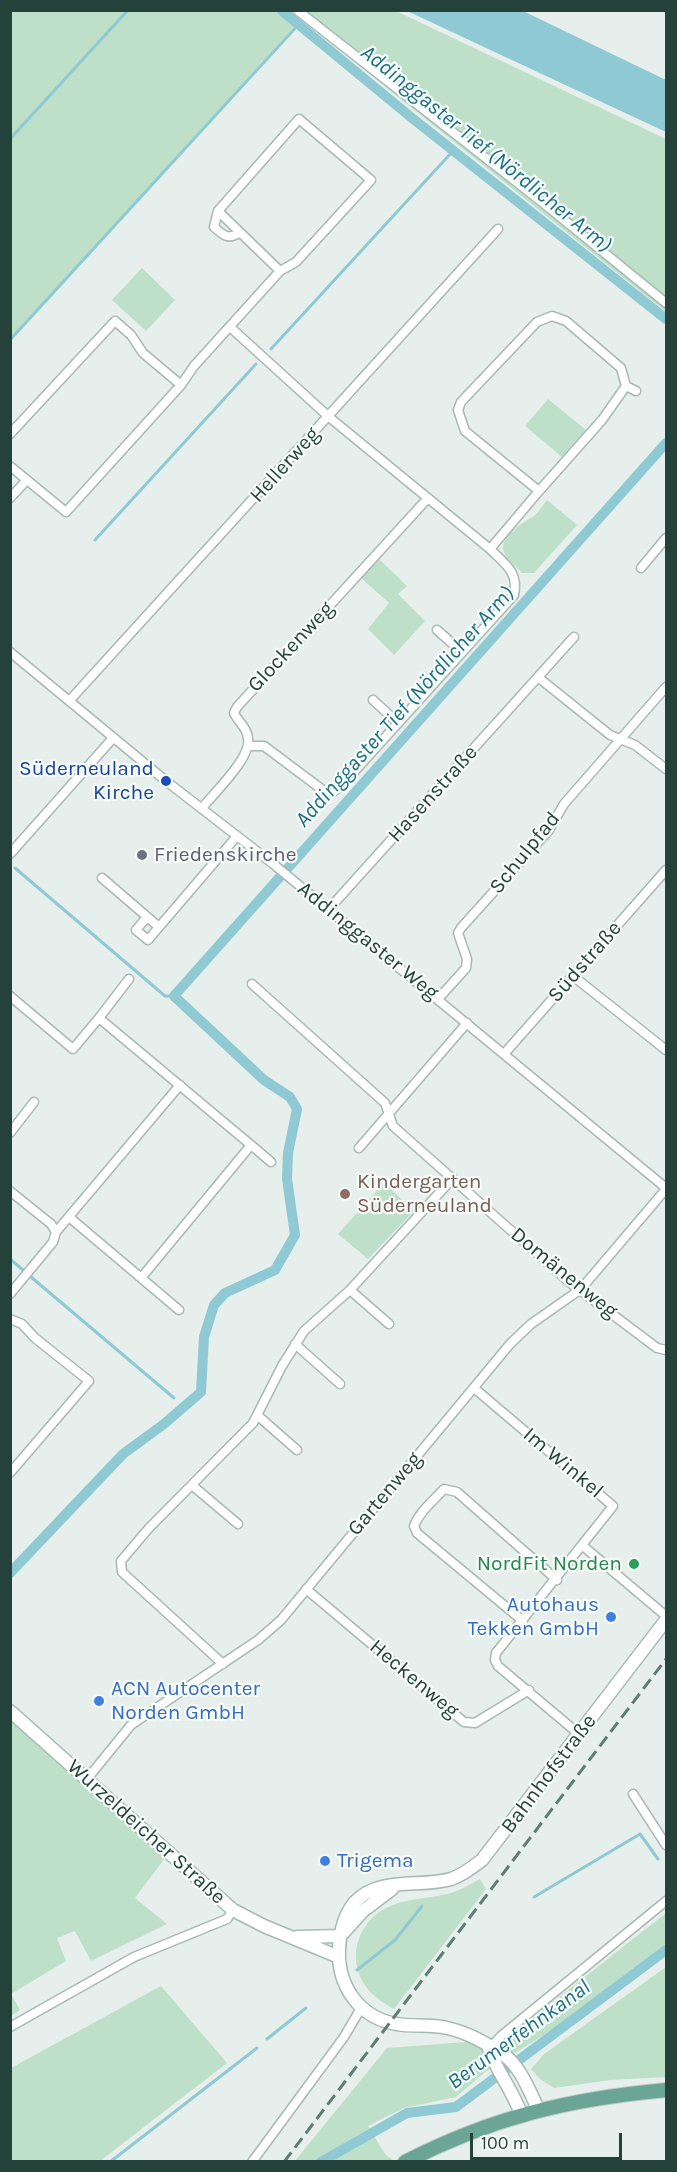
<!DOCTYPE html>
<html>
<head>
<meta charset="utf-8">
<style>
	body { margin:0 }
	#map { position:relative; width:677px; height:2172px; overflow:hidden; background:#e6efeb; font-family:Karla,sans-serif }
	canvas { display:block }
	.frame { position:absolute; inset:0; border:12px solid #24423a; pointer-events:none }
	.scale { position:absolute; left:470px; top:2133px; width:152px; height:27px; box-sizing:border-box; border:3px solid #24423a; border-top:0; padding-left:8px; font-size:18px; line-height:21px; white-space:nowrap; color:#24423a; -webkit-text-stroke:4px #f7fbf9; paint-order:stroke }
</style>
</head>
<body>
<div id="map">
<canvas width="677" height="2172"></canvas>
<div class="frame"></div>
<div class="scale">100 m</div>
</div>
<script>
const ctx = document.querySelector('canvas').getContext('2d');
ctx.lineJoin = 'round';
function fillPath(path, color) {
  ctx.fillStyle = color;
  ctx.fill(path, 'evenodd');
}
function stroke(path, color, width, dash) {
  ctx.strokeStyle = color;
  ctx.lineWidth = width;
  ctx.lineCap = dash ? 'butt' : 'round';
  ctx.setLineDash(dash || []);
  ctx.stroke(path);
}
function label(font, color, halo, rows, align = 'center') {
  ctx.font = font + ' Karla,sans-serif';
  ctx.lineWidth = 4.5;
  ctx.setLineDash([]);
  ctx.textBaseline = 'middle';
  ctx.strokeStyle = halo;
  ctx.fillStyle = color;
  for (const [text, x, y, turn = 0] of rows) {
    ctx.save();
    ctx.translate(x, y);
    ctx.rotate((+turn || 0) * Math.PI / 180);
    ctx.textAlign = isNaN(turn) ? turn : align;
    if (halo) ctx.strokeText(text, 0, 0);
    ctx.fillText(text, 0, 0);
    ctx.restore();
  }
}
const green = new Path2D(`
	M11 10 274 11 295 26 11 339Z
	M291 11H396L666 139V312Z
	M142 268 175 300 146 331 112 300Z
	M548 399 586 430 562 457 525 426Z
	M547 500 577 525 534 573H522C517 567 507 560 504 552 498 536 525 522 535 515 539 511 543 505 547 500Z
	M378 558 407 586 398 594 425 621 394 655 368 629 389 603 360 577Z
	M384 1183 414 1211 368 1259 338 1234Z
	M10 1717 165 1858 135 1898 167 1924 91 1961 75 1931 57 1938 66 1961 11 1994 20 2010 11 2016Z
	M480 1879 486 1889 394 2009C374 1998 359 1985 356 1961 355 1949 358 1937 365 1927 384 1898 416 1901 447 1894 459 1891 469 1885 480 1879Z
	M666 1913V1953L621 1986 485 2072 456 2097 404 2108 368 2126 385 2154 394 2161 294 2162 387 2048 506 2039Z
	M666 1967V2077L610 2080 554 2088 540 2079 531 2069 544 2054Z
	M161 1986 227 2063 100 2161H11V2068Z`);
const water = new Path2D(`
	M407 11H523L666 80V132Z`);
const stream = new Path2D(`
	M10 139 128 10
	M10 340 299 24
	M271 349 453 151
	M95 540 256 364
	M15 868 165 996H174
	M10 1259 23 1270
	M31 1277 174 1398
	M534 1897 640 1834 658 1859
	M357 1970 395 1940 422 1906
	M267 2039 306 2008
	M110 2162 257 2048`);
const canal = new Path2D(`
	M281 10 412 118 666 319
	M10 1573 123 1454 164 1424 201 1392 204 1337 214 1305 225 1293 275 1270 295 1235 287 1179 288 1153 297 1109 290 1097 264 1080 174 996 666 443
	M321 2162 407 2113 456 2107 666 1950`);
const minor = new Path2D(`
	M297 10 542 202 666 303
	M218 211 280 271
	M230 327 329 417 490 549C505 564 519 572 514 595L342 785 333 792 324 791 264 746H249
	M10 434 115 321 131 335 143 353 181 385 194 366 280 271 296 262 371 180 299 119 218 211 214 227C223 235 228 240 239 233
	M10 466 27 480 10 498
	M27 480 66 512 181 385
	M539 491 602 420 626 386 636 391
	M490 549 539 491 465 431 458 410 461 402 537 322 552 316 566 321 621 368 626 386
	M641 568 666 538
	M437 630 462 652
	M10 652 166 781 272 863 666 1188
	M539 678 610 735 635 745 666 769
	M70 700 498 229
	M373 700 398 723
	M202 808C215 792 252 757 248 738 247 727 238 722 234 713L237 707 428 498
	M10 854 113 738
	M102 878 159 927 237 836
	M328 910 574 637
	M147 917 136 930 148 940 159 927
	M573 976 666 1050
	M252 984 385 1103 393 1126 568 1281 657 1348 666 1350
	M10 996 73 1049 99 1018 251 1145
	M438 999 466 968 467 959 458 933 461 928 549 830 564 804 666 687
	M99 1018 129 979
	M504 1054 666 870
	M10 1133 34 1102
	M359 1148 467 1023
	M10 1191 51 1224 56 1232 53 1242 10 1294
	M69 1217 179 1310
	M56 1232 180 1085
	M141 1278 251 1145 271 1162
	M350 1290 389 1324
	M10 1319 22 1324 35 1338 89 1381 10 1473
	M295 1344 340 1384
	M474 1388 613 1506 496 1653 495 1660 498 1666 580 1735
	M257 1415 297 1450
	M193 1486 238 1524
	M583 1546 666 1616
	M306 1589 464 1722 475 1723 529 1690
	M523 1621 417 1533 414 1526C420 1511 434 1500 444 1489L457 1492 557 1580
	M223 1664 122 1572 121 1561 149 1528 253 1423 282 1366 304 1331 350 1290 453 1178
	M87 1779 131 1725 258 1640 281 1620 510 1344 531 1324 581 1289 666 1189
	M633 1794 666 1845
	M10 2027 134 1957 227 1919 233 1910
	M489 2049 501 2036 666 1901
	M252 2162 344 2037 361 2008`);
const secondary = new Path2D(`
	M10 1711 233 1910 264 1926 339 1957
	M343 1933 363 1911 392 1889
	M297 1937 340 1936
	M489 2049C497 2072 512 2089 521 2114
	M538 2109C530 2092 520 2066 504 2055 488 2044 466 2032 447 2028 430 2024 413 2027 397 2024 363 2019 341 1991 339 1958 338 1939 343 1916 355 1902 379 1876 421 1888 451 1879 463 1875 473 1867 482 1860L666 1620`);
const primary = new Path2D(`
	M405 2162C493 2117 569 2099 666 2090`);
const rail = new Path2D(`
	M284 2162 666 1659`);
const markers = [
	[166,781,6,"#1a4fb4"],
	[142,855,6,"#6b7280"],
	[345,1194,6,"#8d6e63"],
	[634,1564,6,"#2e9e5b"],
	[611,1617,6,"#3f7fe0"],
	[99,1701,6,"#3f7fe0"],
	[325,1861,6,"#3f7fe0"]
];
const streetNames = [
	["Hellerweg",285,465,-48],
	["Glockenweg",291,647,-47],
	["Hasenstraße",433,794,-48],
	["Schulpfad",525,853,-51],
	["Addinggaster Weg",368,941,39],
	["Südstraße",585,962,-49],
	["Domänenweg",564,1273,39],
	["Im Winkel",563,1463,40],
	["Gartenweg",385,1494,-50],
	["Heckenweg",414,1679,40],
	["Bahnhofstraße",549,1774,-53],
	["Wurzeldeicher Straße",146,1832,42]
];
const transitNames = [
	["Süderneuland",154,769],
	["Kirche",154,793]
];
const worshipNames = [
	["Friedenskirche",154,855]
];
const educationNames = [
	["Kindergarten",357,1182],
	["Süderneuland",357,1206]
];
const leisureNames = [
	["NordFit Norden",622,1564]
];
const shopNames = [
	["Autohaus",599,1605,"right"],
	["Tekken GmbH",599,1629,"right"],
	["ACN Autocenter",111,1689],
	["Norden GmbH",111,1713],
	["Trigema",337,1861]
];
const waterNames = [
	["Addinggaster Tief (Nördlicher Arm)",486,149,39],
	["Addinggaster Tief (Nördlicher Arm)",405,707,-48],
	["Berumerfehnkanal",519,2035,-36]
];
fillPath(green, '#bfe0c8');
fillPath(water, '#8ec9d4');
stroke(stream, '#8ec9d4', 3);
stroke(canal, '#8ec9d4', 10);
stroke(minor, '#a8b8b2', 11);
stroke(secondary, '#a4bbb3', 15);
stroke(primary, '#c2cac8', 16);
stroke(minor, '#fff', 8);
stroke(secondary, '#fff', 12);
stroke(primary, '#6aa596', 14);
stroke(rail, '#5f7d75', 3, [12, 6]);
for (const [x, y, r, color] of markers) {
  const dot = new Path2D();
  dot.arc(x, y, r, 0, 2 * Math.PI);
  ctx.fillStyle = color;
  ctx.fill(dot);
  stroke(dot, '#f7fbf9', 2);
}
label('21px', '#24423a', '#f7fbf9', streetNames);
label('21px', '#164399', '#f7fbf9', transitNames, 'right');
label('21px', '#5b616d', '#f7fbf9', worshipNames, 'left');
label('21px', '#785e54', '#f7fbf9', educationNames, 'left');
label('21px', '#27864d', '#f7fbf9', leisureNames, 'right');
label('21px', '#366cbe', '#f7fbf9', shopNames, 'left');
label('italic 22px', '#1c6f80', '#f7fbf9', waterNames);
</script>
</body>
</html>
